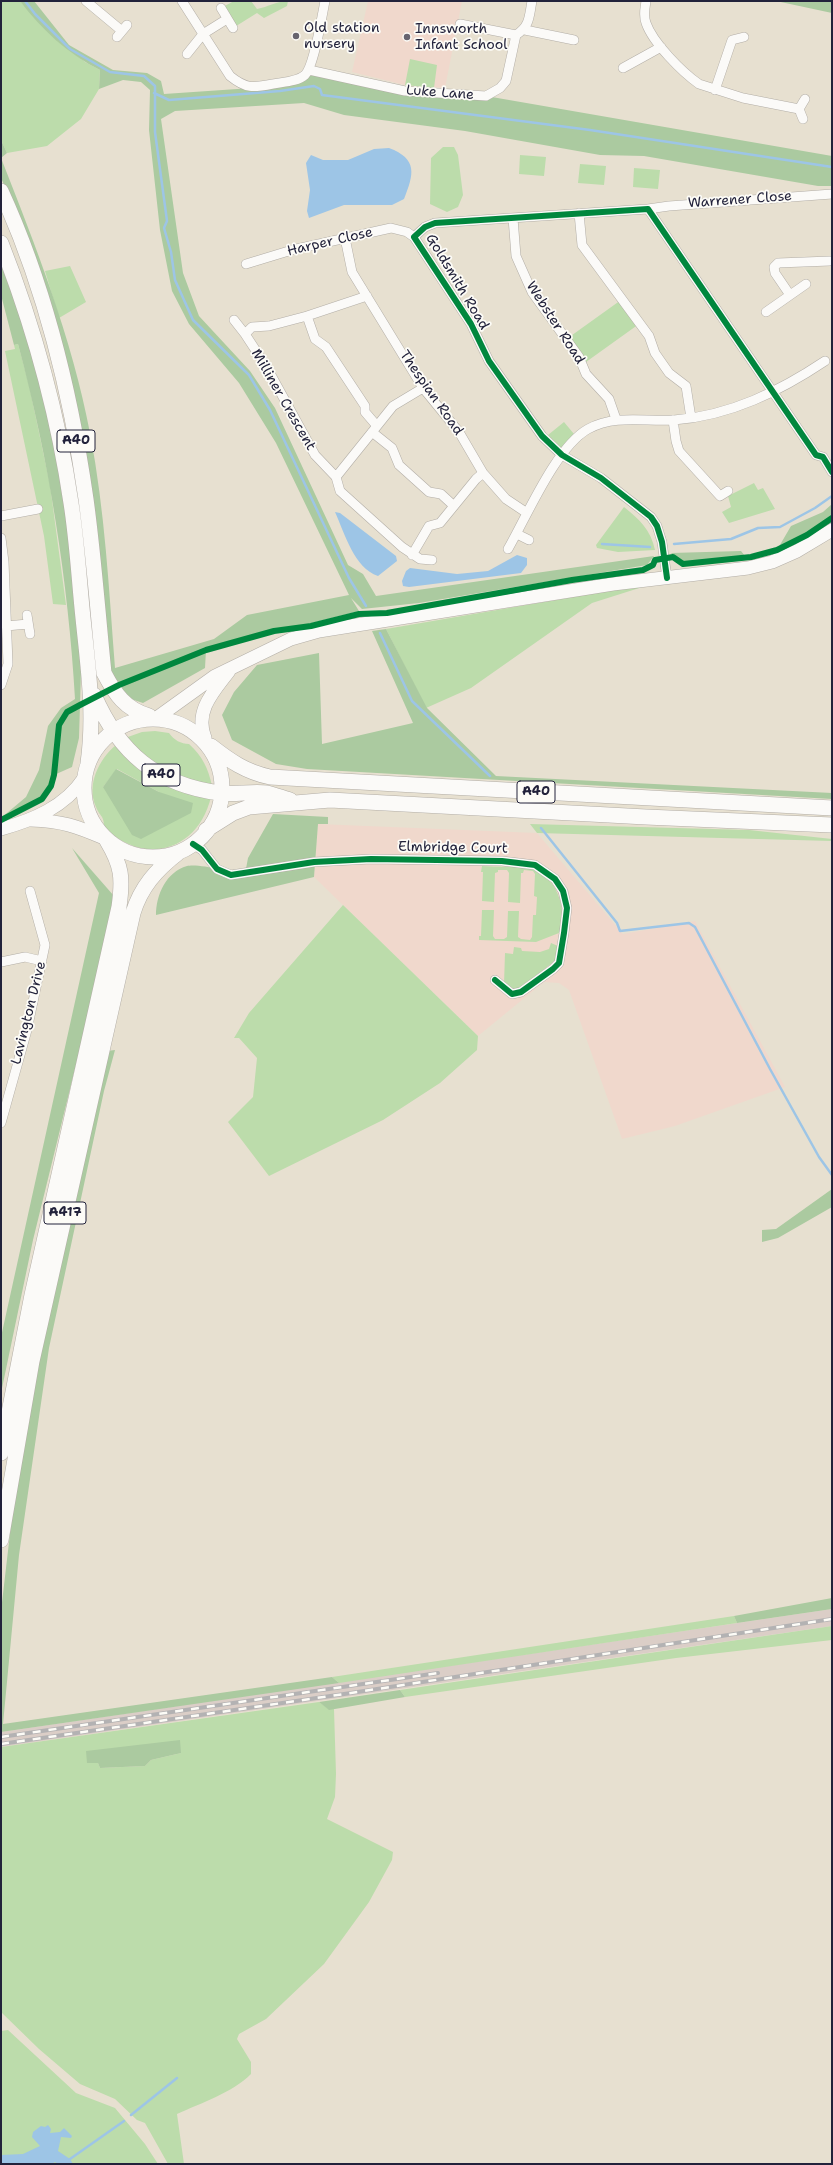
<!DOCTYPE html>
<html>
<head>
<meta charset="utf-8">
<style>
	body { margin:0 }
	#map { position:relative; width:833px; height:2165px; overflow:hidden; background:#e7e0d0; font-family:"Shantell Sans",sans-serif }
	canvas { display:block }
	.frame { position:absolute; inset:0; border:2px solid #22223b; pointer-events:none }
</style>
</head>
<body>
<div id="map">
<canvas width="833" height="2165"></canvas>
<div class="frame"></div>
</div>
<script>
const ctx = document.querySelector('canvas').getContext('2d');
ctx.lineJoin = 'round';
function fillPath(path, color) {
  ctx.fillStyle = color;
  ctx.fill(path, 'evenodd');
}
function stroke(path, color, width, dash) {
  ctx.strokeStyle = color;
  ctx.lineWidth = width;
  ctx.lineCap = dash ? 'butt' : 'round';
  ctx.setLineDash(dash || []);
  ctx.stroke(path);
}
function label(font, color, halo, rows, align = 'center') {
  ctx.font = font + ' "Shantell Sans",sans-serif';
  ctx.lineWidth = 3.5;
  ctx.setLineDash([]);
  ctx.textBaseline = 'middle';
  ctx.strokeStyle = halo;
  ctx.fillStyle = color;
  for (const [text, x, y, turn = 0] of rows) {
    ctx.save();
    ctx.translate(x, y);
    ctx.rotate((+turn || 0) * Math.PI / 180);
    ctx.textAlign = isNaN(turn) ? turn : align;
    if (halo) ctx.strokeText(text, 0, 0);
    ctx.fillText(text, 0, 0);
    ctx.restore();
  }
}
const built = new Path2D(`
	M368 1H462L445 88 405 85 352 72Z
	M318 824 537 833 623 934 695 921 785 1087 675 1126 622 1139 569 990 559 983 544 982 478 1036 314 877Z`);
const industrial = new Path2D(`
	M832 1609V1626L1 1747V1732Z`);
const green = new Path2D(`
	M1 1H20L85 62 100 70 99 89 81 119 47 146 7 153 1 140Z
	M234 1H251L257 9C268 7 277 1 288 1L287 6 264 18 257 13 233 28 221 8Z
	M410 59 437 65 434 88 405 85Z
	M443 147H454L458 155 463 195 458 207 447 212 430 204 431 158Z
	M520 155 546 157 544 176 519 174Z
	M580 164 606 166 604 185 578 183Z
	M634 168 660 170 658 189 633 187Z
	M70 266 86 302 59 318 45 271Z
	M621 300 639 324 586 362 568 338Z
	M18 344 29 385 50 485 66 605 53 604 44 536 5 351 15 349 14 345Z
	M564 422 574 434 562 449 548 435Z
	M754 483 758 490 763 488 775 509 729 523 722 512 731 507 728 496Z
	M624 507C639 519 651 530 655 550L618 552 597 548 596 545Z
	M655 583 592 603 471 688 426 708 386 629Z
	M155 731 169 733C174 740 181 744 189 744 203 757 208 768 212 786L195 783 147 760 125 738 142 732Z
	M116 745 211 797C198 851 144 867 104 827 104 815 100 817 96 807 86 785 99 759 116 745ZM117 769 159 792 103 787Z
	M530 824 749 830 832 839V841L537 833Z
	M482 866C497 867 513 866 528 868 556 873 569 910 559 933L536 942 479 940V936H481L482 910H494L493 936 495 939H504L507 937 508 911H519L518 937 521 939 530 940 532 937 533 915H536L537 897 534 896 535 874 533 871 524 870 523 873H521L520 903 508 902 509 873 507 870H498V872L495 873 494 902 482 901 483 872H481Z
	M343 905 478 1036 477 1050 440 1083 383 1120 269 1176 228 1122 253 1097 257 1058 239 1038H234L249 1013Z
	M551 943 558 946 555 960 552 963 518 990H515L504 984 505 953 513 954 514 947 521 948 522 951 540 952 549 949Z
	M734 1616 737 1623 339 1683 332 1677Z
	M832 1626V1640L676 1658 405 1697 400 1690Z
	M319 1702 329 1709H334L336 1774 335 1797 327 1819 393 1852 392 1860 369 1902 324 1964 266 2019 239 2034 237 2039 251 2062V2074C232 2093 201 2103 177 2114L184 2164H168L145 2123 137 2120 115 2099 80 2084 39 2049 1 2012V1747ZM181 1753 151 1760 145 1766 100 1768 98 1763Z
	M8 2030 76 2093 115 2108 145 2144 158 2164H1V2031Z`);
const forest = new Path2D(`
	M20 1H34L69 45 113 70 147 73 161 81 164 94 252 88 298 80 309 70 405 91 486 96 832 156V186H818L644 156 600 155 465 131 344 115 304 103 175 111 161 119 183 273 199 316 250 371 275 408 348 565 363 574 376 596 654 556 647 565 419 603 362 609 351 598 359 611 206 650 205 668 143 703 125 697 109 670 95 511 83 435 60 343 21 222 1 178V140L7 153 1 158C36 247 72 338 90 433 105 511 109 590 115 668L214 639 247 615 349 595 276 443 239 383 189 324 172 291 160 230 149 130 150 90 141 82 123 80 99 89 100 70C68 54 42 30 20 1Z
	M776 1H832V13Z
	M1 258 11 282 54 434 66 510 81 671 79 738 72 767 54 775 51 786 42 799 1 820V818L26 797 39 770 48 726 61 708 75 699C68 580 49 460 18 344L14 345 1 295Z
	M832 504V519L807 535 777 550 791 526 823 512Z
	M741 551 745 556 680 563 671 553Z
	M386 629 427 708 496 776 832 793V799L307 769 276 764 232 740 222 715 234 692 257 665 319 653 322 744 413 723 372 631Z
	M116 769 159 792 193 803 191 813 141 839 132 835 103 787Z
	M273 814 328 817V824H318L314 877 156 915C156 895 166 872 187 866 197 863 233 872 245 874L248 858Z
	M72 848 114 896 105 946 33 1240 1 1393V1337L99 893Z
	M115 1050 104 1091 49 1348 19 1555 3 1724 332 1677 339 1683 1 1732V1611L11 1525 41 1346 107 1051Z
	M832 1189V1207L778 1238 762 1242V1230L776 1229Z
	M832 1598V1609L737 1623 734 1616Z
	M400 1690 405 1697 329 1710 319 1702Z
	M180 1740 181 1753 151 1760 145 1766 100 1768 98 1763H87L86 1751Z`);
const water = new Path2D(`
	M389 148C418 159 414 174 404 199L392 205H344L309 218 307 211 310 190 306 163 311 155 323 160H348L374 149Z
	M335 512 340 513 396 556 397 561 378 576C354 568 345 534 335 512Z
	M517 555 527 558V565L521 573 409 587 403 586 402 581 406 571 410 568 457 574 488 571Z
	M48 2125 51 2129 50 2133 60 2132 64 2128 72 2136 71 2138 61 2137 58 2151 70 2159 73 2164H58L55 2162 52 2164H1V2155L23 2154 40 2146 32 2137 33 2132 41 2126 45 2127Z`);
const stream = new Path2D(`
	M25 1 35 14 70 49 110 72 144 76 155 86V132L167 221 164 228 171 252 175 280 193 320 249 375 270 410 349 578 366 606
	M154 93 169 100 280 91 314 86 320 89 322 95 590 130 832 167
	M602 544 650 547
	M674 544 731 539 758 528 780 527 815 508 832 496
	M380 633 412 701 490 776
	M541 828 617 923 620 931 689 923 695 927 770 1069 819 1157 832 1175
	M131 2115 177 2078
	M70 2159 124 2121`);
const minor = new Path2D(`
	M86 1 122 31
	M182 1 230 76C246 89 253 88 273 84 283 82 297 82 305 75 314 66 322 16 325 1
	M646 1C645 9 643 15 646 23 653 43 682 72 699 84L743 98 799 109 805 99
	M221 8 233 28
	M460 24 516 35
	M525 30 574 40
	M117 37 127 25
	M187 54 203 34 227 19
	M623 68 661 47
	M309 70 405 91 486 96 500 88 506 81 516 35C530 26 529 17 532 1
	M715 90 732 40 744 37
	M799 109 803 119
	M648 209 669 206 832 194
	M579 213 582 245 649 336 655 353 669 373 686 386 691 418
	M513 218 516 256 532 292 579 357 586 374 609 399 616 419
	M345 238 352 272 423 388 459 432 483 473 506 499 527 513
	M246 264 292 250 391 228 407 232 414 237
	M790 295 775 273 774 267 778 263 830 261
	M367 296 307 316 269 326 252 327 245 334 266 366 315 455 336 477 340 491 402 547 420 559 432 560
	M766 312 806 284
	M307 316 315 339 326 347 365 406V412L377 426
	M234 320 245 334
	M673 420 676 441 679 451 720 496 728 491
	M372 432 392 448 399 465 429 492 441 494 454 506
	M336 477 393 406 423 388
	M1 516 38 509
	M517 534 529 540
	M1 538 4 562 8 664 1 685
	M508 549C527 516 556 447 588 429 616 414 645 422 674 420 730 416 780 391 825 361
	M412 555 429 526 440 523 476 479 483 473
	M667 578 662 542 657 526 651 517 601 478 562 455 542 436 489 361 471 324 414 237 425 227 435 223 648 209 816 455 823 457 832 472
	M27 615 30 634
	M6 626 28 624
	M193 844 202 850 217 869 231 875 314 862 371 859 502 861 535 865 555 879 563 891 567 908 564 933 559 963 553 969 521 992 512 994 495 980
	M1 962 25 957 42 961
	M1 1123 27 1030 45 945 30 891`);
const secondary = new Path2D(`
	M158 717 215 676 291 639 319 631 613 584 748 568 772 562 797 551 832 530
	M205 738C194 711 214 691 229 671
	M31 820C62 821 76 826 104 838
	M1 829C33 820 65 807 84 778`);
const trunk = new Path2D(`
	M1 191C45 287 71 395 86 499 94 557 98 615 104 673 115 694 125 709 149 716
	M1 243C34 327 58 415 71 503 77 541 79 580 83 618 88 667 95 714 88 763
	M94 695C119 753 157 785 220 793 236 795 251 791 267 793 275 795 283 798 290 800
	M84 788a69 69 0 1 1 138 0a69 69 0 1 1-138 0Z
	M211 746C230 761 246 772 270 777L832 808
	M206 830 233 813 249 807 330 800 646 817 832 825
	M1 1453 32 1295 119 907C123 878 122 866 107 841
	M1 1540 32 1361 133 913C141 887 156 870 178 853`);
const rail = new Path2D(`
	M1 1737 438 1673
	M1 1744 351 1693 832 1619`);
const cycleway = new Path2D(`
	M667 578 662 542 657 526 651 517 601 478 562 455 542 436 489 361 471 324 414 237 425 227 435 223 648 209 816 455 823 457 832 472
	M1 820 42 799 51 786 54 775 59 725 67 712 80 705 119 685 206 650 274 631 311 626 359 614 387 613 572 580 643 570 653 565 655 560 673 557 683 564 751 557 777 550 807 535 832 518
	M193 844 202 850 217 869 231 875 314 862 371 859 502 861 535 865 555 879 563 891 567 908 564 933 559 963 553 969 521 992 512 994 495 980`);
const markers = [
	[296,36,4,"#67646f"],
	[407,37,4,"#67646f"]
];
const shields = [
	[76,441,38],
	[161,775,38],
	[536,792,38],
	[65,1213,42]
];
const shieldNames = [
	["A40",76,441],
	["A40",161,775],
	["A40",536,792],
	["A417",65,1213]
];
const poiNames = [
	["Old station",304,28],
	["nursery",304,44],
	["Innsworth",415,29],
	["Infant School",415,45]
];
const streetNames = [
	["Luke Lane",440,93,4],
	["Warrener Close",740,200,-4],
	["Harper Close",330,242,-13],
	["Goldsmith Road",457,282,59],
	["Webster Road",555,323,57],
	["Thespian Road",431,393,55],
	["Milliner Crescent",283,400,60],
	["Elmbridge Court",453,848,1],
	["Lavington Drive",29,1013,-76]
];
fillPath(built, '#f0d8cc');
fillPath(industrial, '#dbcec7');
fillPath(green, '#bcdcab');
fillPath(forest, '#abcaa0');
fillPath(water, '#9dc5e6');
stroke(stream, '#9dc5e6', 2.5);
stroke(minor, '#b2ada6', 10);
stroke(secondary, '#b2ada6', 14);
stroke(trunk, '#b2ada6', 16);
stroke(minor, '#fbfaf8', 9);
stroke(secondary, '#fbfaf8', 13);
stroke(trunk, '#fbfaf8', 15);
stroke(rail, '#b3b2b3', 4);
stroke(rail, '#fdfcf7', 2.5, [8]);
stroke(cycleway, '#00873e', 6);
for (const [x, y, r, color] of markers) {
  const dot = new Path2D();
  dot.arc(x, y, r, 0, 2 * Math.PI);
  ctx.fillStyle = color;
  ctx.fill(dot);
  stroke(dot, '#fdfcf7', 1.5);
}
for (const [x, y, w] of shields) {
  const box = new Path2D();
  box.roundRect(x - w / 2, y - 11, w, 22, 3);
  ctx.fillStyle = '#fdfcf7';
  ctx.fill(box);
  stroke(box, '#22223b', 1);
}
label('bold 13px', '#22223b', null, shieldNames);
label('14px', '#22223b', '#fdfcf7', poiNames, 'left');
label('14px', '#22223b', '#fdfcf7', streetNames);
</script>
</body>
</html>
